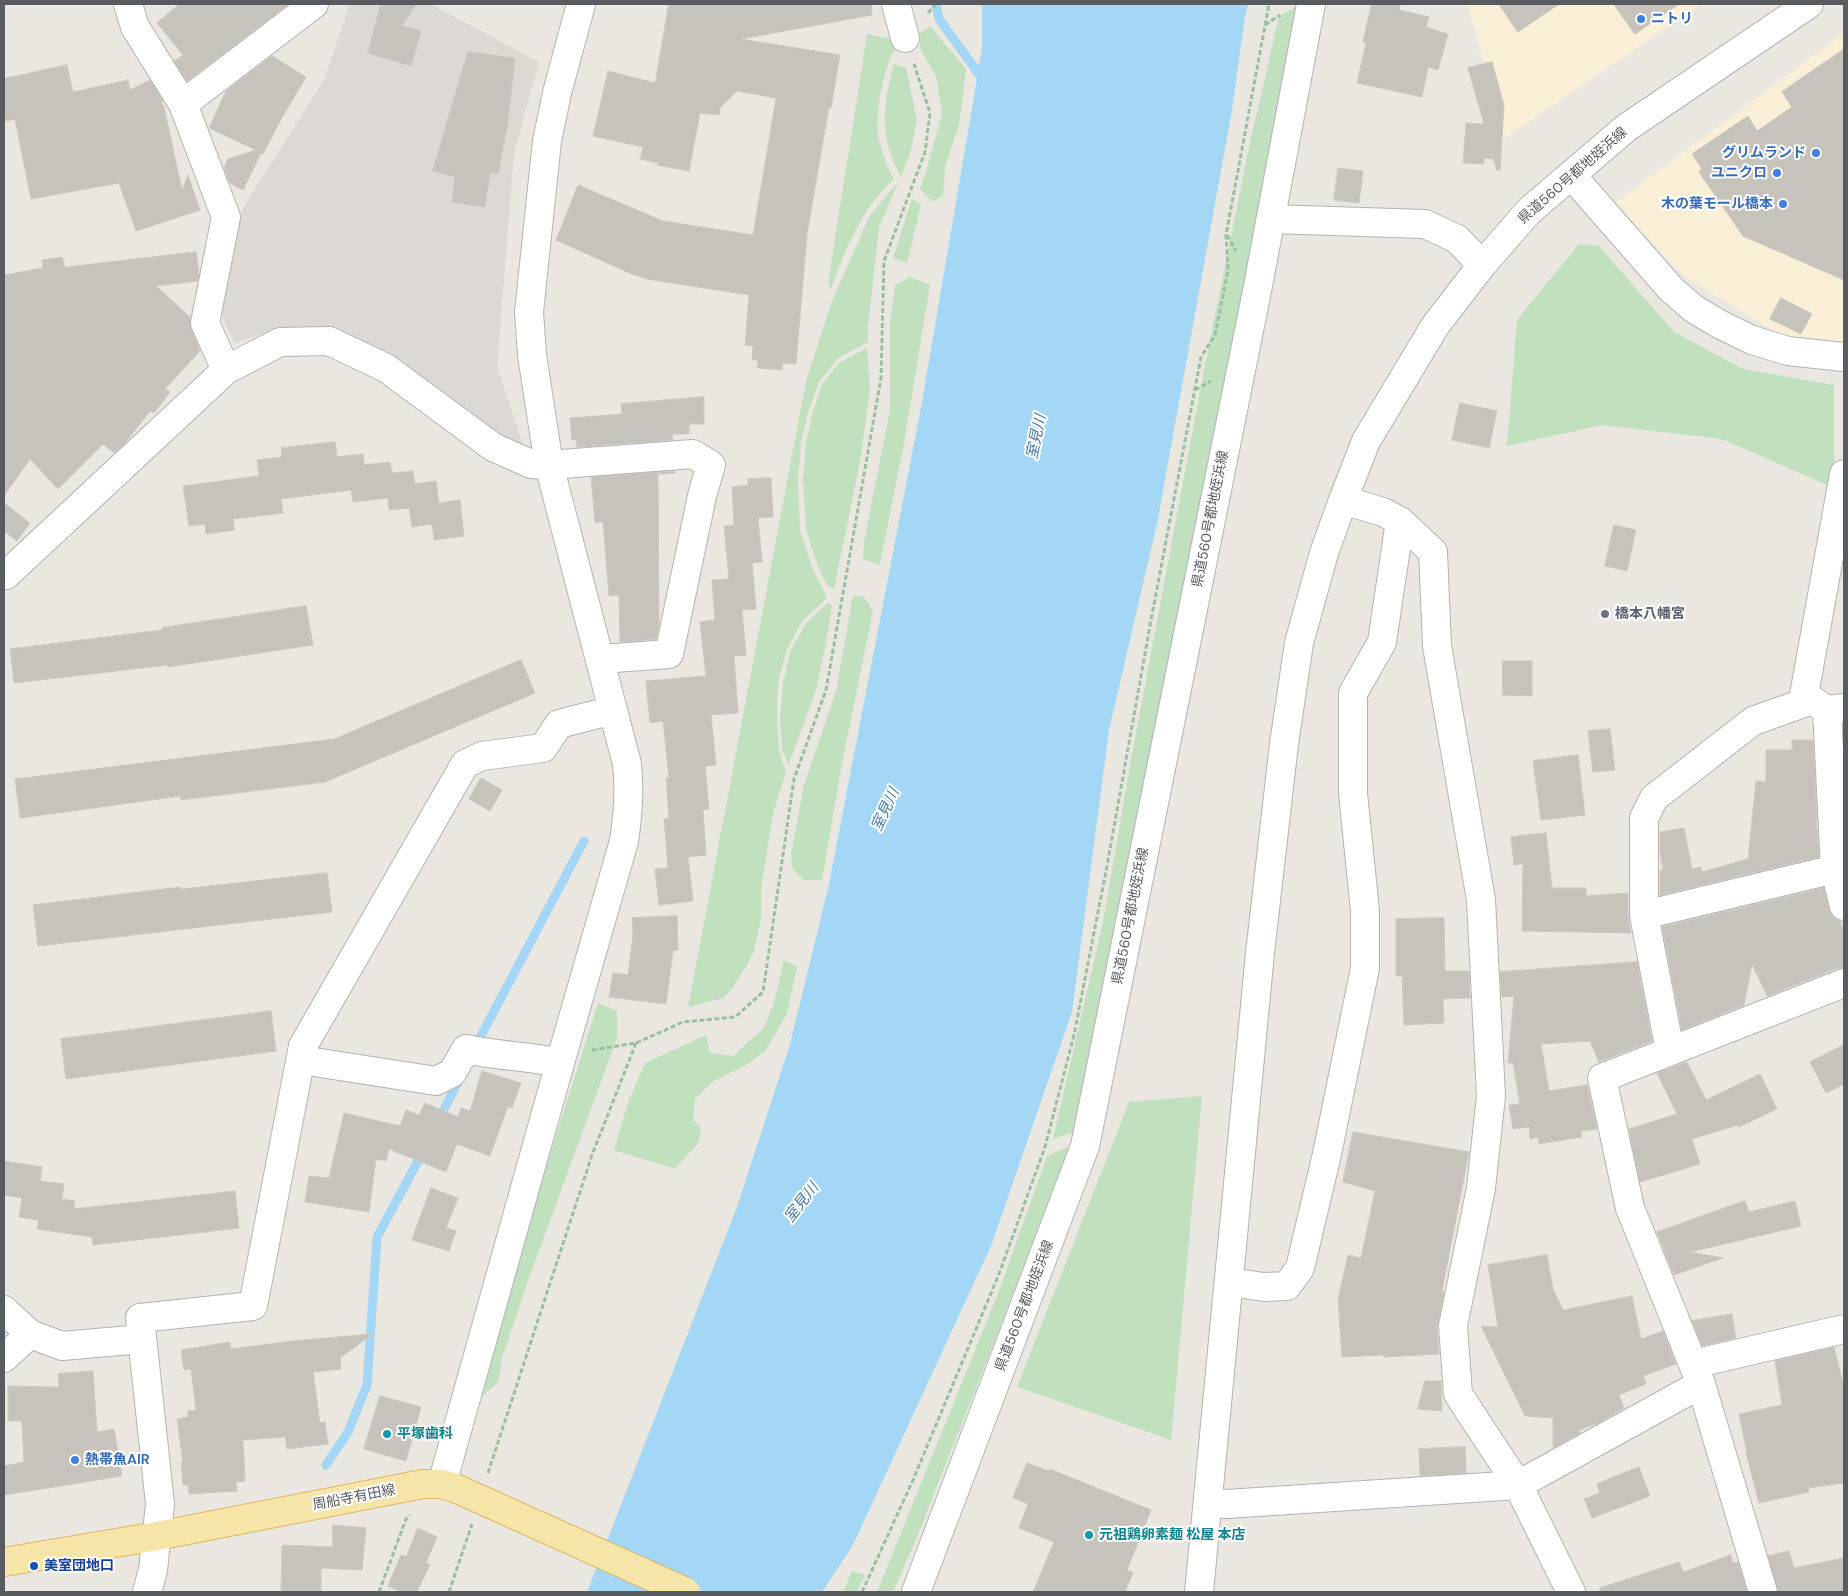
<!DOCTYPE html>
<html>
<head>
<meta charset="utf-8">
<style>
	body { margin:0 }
	#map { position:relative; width:1848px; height:1596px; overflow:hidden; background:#eae7e0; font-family:"DM Sans",sans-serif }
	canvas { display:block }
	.frame { position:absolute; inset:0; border:5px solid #595c5f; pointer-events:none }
</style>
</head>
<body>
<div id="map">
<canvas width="1848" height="1596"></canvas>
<div class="frame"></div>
</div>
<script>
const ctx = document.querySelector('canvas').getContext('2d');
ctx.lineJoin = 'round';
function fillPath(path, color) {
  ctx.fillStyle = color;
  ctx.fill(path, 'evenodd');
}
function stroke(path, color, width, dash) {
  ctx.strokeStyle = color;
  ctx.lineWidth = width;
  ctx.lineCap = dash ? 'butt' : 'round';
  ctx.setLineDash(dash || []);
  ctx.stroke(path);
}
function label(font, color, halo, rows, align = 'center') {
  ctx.font = font + ' "DM Sans","Noto Sans JP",sans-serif';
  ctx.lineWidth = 4;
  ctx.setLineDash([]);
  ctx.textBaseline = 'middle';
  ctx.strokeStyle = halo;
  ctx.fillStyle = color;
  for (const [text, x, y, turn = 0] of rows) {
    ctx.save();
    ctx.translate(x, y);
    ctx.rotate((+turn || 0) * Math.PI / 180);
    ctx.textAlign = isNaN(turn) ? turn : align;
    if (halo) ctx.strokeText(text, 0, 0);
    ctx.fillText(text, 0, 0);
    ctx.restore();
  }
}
const commercial = new Path2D(`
	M1468 4H1702L1503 139Z
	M1844 33V347L1792 342 1685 277 1615 203Z`);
const industrial = new Path2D(`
	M350 4H430L539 62 514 153 497 367 523 445 495 436 425 379 349 337 273 330 235 343 221 315 243 208 324 80Z`);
const green = new Path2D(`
	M1300 5 1077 1131 1053 1139 1104 917 1130 765 1204 370 1249 147 1279 16Z
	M930 26 966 69 959 125 945 167 943 195 933 202 920 189 927 169 942 113 936 76 920 48V33Z
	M867 34 900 41C896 48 891 54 889 62 882 81 874 118 879 139 882 152 887 167 894 179 861 209 846 248 831 289L828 283Z
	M894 64 906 68 917 120 911 150 901 177C879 135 882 109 894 64Z
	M899 181 879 227 868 327V342L837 359 819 382 808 413 801 442 798 482 800 530 812 567 827 598 803 620 787 649 778 682 777 719 779 751 786 772 773 813 761 890V919L754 951 743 972 731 990 723 998 688 1007 806 381 832 301 870 215Z
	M912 198 921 205 907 263 893 258Z
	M1579 244 1599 246 1674 332 1743 369 1834 385V488L1722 439 1602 425 1507 446 1517 320Z
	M910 277 930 285 904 443 880 565 863 559 864 542 890 409V321L895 285Z
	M867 348 870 389 860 462 834 589 827 585 817 564 806 530 803 481 806 442 813 411 823 383 839 363Z
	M853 595 864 597 873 611 842 764 822 880H804L792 868 791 854 804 785 836 691Z
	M828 603 832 605 826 644 816 690 789 764 782 750 780 718 783 683 791 650 807 622Z
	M784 960 797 967 787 1014 765 1051 748 1064 712 1082 695 1099 693 1120 701 1128 699 1142 675 1169 614 1150 629 1100 645 1063 706 1035 710 1053 733 1056 763 1029 773 1006Z
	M598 1003 617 1011V1038L529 1278 502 1358 498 1382 474 1404 485 1360Z
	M1202 1096 1171 1440 1017 1387 1129 1102Z
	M1072 1145 917 1537 893 1592H877L999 1291 1047 1156Z
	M852 1571 865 1575 857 1592H843Z`);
const water = new Path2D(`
	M982 4H1248L1245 16 1232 110 1157 524 1109 730 1072 1012 991 1246 853 1545 822 1592H587L737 1207 790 1044 829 884 922 402 982 49Z`);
const stream = new Path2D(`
	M936 4 939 19 984 81
	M475 1047 584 841
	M438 1121 461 1076
	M326 1465 348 1432 367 1385 377 1237 424 1150`);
const building = new Path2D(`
	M180 4H289L187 81 174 61 183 55 157 23Z
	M381 4H416L402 26 421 31 411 66 368 53Z
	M669 4H871L872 15 741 39 840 55 831 108 829 107 807 234 796 364 783 363 782 370 757 368 758 360H752L753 346 745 345 749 295 647 279 627 272 556 240 578 185 663 221 753 235 776 98 737 91 720 108 719 115 700 113 689 171 657 165 658 163 640 159 643 147 593 136 608 71 655 83Z
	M1372 4H1400L1399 10 1429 17 1426 27 1448 34 1438 70 1428 67 1422 97 1357 83 1366 43 1363 42Z
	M1499 4H1559L1518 32Z
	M1614 4H1679L1635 34Z
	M1844 49V280L1743 236 1699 172 1702 169 1692 154 1748 116 1757 131 1792 107 1782 92Z
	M468 52 515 58 508 121 498 174 490 173 485 207 452 202 455 177 433 171Z
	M272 56 306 77 280 121 263 154 261 153 243 190 230 183 224 168 228 159 256 150 209 128 226 91Z
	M1492 62 1504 105 1500 170H1497L1493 159 1484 158V164L1463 163 1466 123 1484 124 1468 68Z
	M67 65 73 92 128 80 130 90 150 80 163 101 161 102 164 107 182 190 188 175 200 210 136 231 119 183 31 199 15 119 6 121 4 106V79Z
	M1338 168 1363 171 1359 203 1334 200Z
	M196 252 199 275 197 281 156 286 190 317 191 329 200 351 165 389 170 392 154 413 150 411 125 443 114 453 103 444 58 489 30 459 4 496V275L43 268 42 260 62 257 65 267Z
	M1781 298 1812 314 1801 334 1770 319Z
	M704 397V424H689V434H672L673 440 577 447 576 440H572L570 418 622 414 621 404Z
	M1460 403 1497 411 1489 448 1452 440Z
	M335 442 337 457 363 454 364 465 390 462 392 473 413 471 415 484 436 481 439 503 460 500 464 536 434 540 432 524 412 527 409 508 389 510 388 498 353 502 351 490 281 499 283 513 233 519 234 530 206 534 205 524 189 526 183 486 259 476 257 460 282 457 281 448Z
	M675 471V473L658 474 659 626 656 639 620 642 619 595 609 596 603 522 595 523 591 477Z
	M771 478 773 517 758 518 762 562 752 563 756 609 742 610 746 655 734 656 738 713 711 715 716 765 705 766 709 809 703 810 706 855 688 857 693 901 659 905 655 869 668 868 664 819 669 818 666 778H669L663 721 650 723 646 681 706 676 700 622 715 620 712 580 729 579 724 526 734 525 732 487 748 485V479Z
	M4 503 30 523 17 541 4 531Z
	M1614 525 1636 530 1627 571 1605 566Z
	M306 606 313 645 168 667V665L14 683 10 649 162 630V628Z
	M521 660 535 693 325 782 181 800V796L20 818 15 779 334 739Z
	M1503 661H1532V696L1503 695Z
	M1610 729 1615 770 1593 772 1588 731Z
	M1792 740H1813L1817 818 1816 828H1817L1819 857 1660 895V871L1663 870 1660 851V832L1684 828 1692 869 1701 867 1702 872 1748 859 1756 781 1766 782V750H1792Z
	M1578 755 1585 815 1541 820 1533 761Z
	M481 778 502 790 490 811 469 799Z
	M1546 833 1552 888H1586V896L1628 893V915L1631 933 1522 931 1523 864 1514 865 1511 837Z
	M327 873 332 912 38 946 33 905 180 887 181 889Z
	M1824 888 1829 910 1833 917 1840 921 1844 932V968H1838L1767 996 1752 964 1744 1005 1682 1030 1662 927Z
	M677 916 678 950 673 951 666 1004 609 997 613 973 628 975 633 935 632 918Z
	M1444 918 1445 971H1469L1470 998 1443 999 1444 1023 1404 1025 1402 976H1396V919Z
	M1637 962 1652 1041 1599 1062 1590 1041 1541 1044 1549 1091 1587 1085 1597 1129 1581 1131 1582 1137 1539 1144 1538 1137 1530 1139 1529 1127 1513 1129 1509 1105 1520 1104 1513 1063H1508L1514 996 1502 997 1500 972Z
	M271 1011 276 1051 66 1079 61 1039Z
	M1844 1045V1084L1826 1093 1810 1062Z
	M1687 1062 1706 1100 1760 1074 1777 1109 1739 1127 1738 1125 1692 1139 1700 1164 1640 1182 1629 1129 1677 1114 1657 1073Z
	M482 1071 521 1083 512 1108 508 1106 490 1156 457 1144 446 1172 389 1149 386 1161 376 1159 369 1212 305 1202 309 1176 329 1178 344 1113 400 1126 406 1110 419 1115 425 1103 458 1117 461 1108 470 1111Z
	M1353 1132 1469 1152 1442 1291 1444 1292 1437 1327 1439 1354 1384 1357 1383 1355 1342 1357 1338 1299 1348 1255 1361 1258 1375 1191 1343 1182Z
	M4 1161 42 1167 40 1181 64 1184 62 1199 75 1201 74 1209 235 1191 239 1228 93 1245 92 1237 37 1229 39 1220 19 1217 22 1198 4 1195Z
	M431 1188 458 1198 446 1228 456 1231 449 1251 412 1240Z
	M1745 1201 1749 1212 1795 1201 1801 1226 1690 1252 1723 1258 1674 1275 1657 1232Z
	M1547 1255 1553 1289 1563 1310 1632 1296 1641 1339 1663 1331 1676 1364 1643 1376 1646 1384 1619 1395 1624 1408 1598 1423 1579 1430 1580 1433 1553 1448V1418L1525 1416 1481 1326 1498 1327 1488 1265Z
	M1732 1314 1736 1338 1702 1346 1692 1321Z
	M373 1334 340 1358 341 1369 313 1372 320 1423 325 1422 328 1444 287 1449 285 1437 243 1440 245 1481 236 1482 237 1491 189 1494 188 1485H183L181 1462H183L177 1419 188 1417V1411L196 1410 191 1369 184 1370 181 1350 230 1342 231 1349 293 1341Z
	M1834 1347 1844 1388V1483L1808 1488 1809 1492 1759 1503 1746 1453H1747L1739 1414 1782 1405 1775 1361Z
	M93 1371 97 1432 114 1429 122 1476 4 1495V1466L24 1462 22 1421H8V1386L59 1387 58 1374Z
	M1425 1381H1441L1442 1411 1418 1409Z
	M380 1396 421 1407 406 1461 364 1449Z
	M1465 1447 1466 1473 1420 1476 1419 1449Z
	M1027 1463 1049 1471 1050 1469 1151 1510 1127 1570 1133 1573 1125 1592H1033L1054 1542 1019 1528 1028 1504 1013 1498Z
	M1639 1467 1650 1496 1592 1518 1584 1499 1600 1493 1597 1484Z
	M333 1525 366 1528 362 1570 321 1568V1592H281L282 1545 332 1547Z
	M418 1528 437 1537 426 1563 430 1564 417 1592H402L388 1586 401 1555 406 1557Z
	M1789 1551 1794 1568 1844 1558V1592H1778L1768 1556Z
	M1731 1555 1733 1563 1738 1562 1747 1592H1600V1588L1679 1562 1683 1572Z`);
const path = new Path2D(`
	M928 13 936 4
	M1265 25 1280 15
	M1227 235 1236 251
	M1195 390 1211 381
	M592 1050 636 1043 683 1022 735 1017 763 992 794 779 826 690 881 378 884 261 925 152 930 113 914 64
	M488 1473 592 1155 636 1043
	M379 1592 406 1519 410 1515
	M449 1592 472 1524
	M862 1592 913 1480 999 1274 1045 1147 1074 1035 1107 866 1151 620 1201 357 1215 335 1228 271 1226 235 1269 4`);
const minor = new Path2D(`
	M128 4 135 27 183 104 226 217 205 323 226 370
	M896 4 905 38
	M183 104 314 4
	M1572 176 1671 289 1694 309 1721 325 1752 340 1788 351 1844 357
	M1271 219 1425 224 1457 239 1482 265
	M1844 474 1804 695 1827 710 1844 708
	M1343 500 1383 512 1400 521 1433 552 1437 646 1481 900 1491 1096 1481 1188 1453 1326 1458 1394 1518 1485 1571 1592
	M4 575H6L226 370 280 342 329 341 386 368 493 447 531 464 549 465 693 454 711 465 702 496 669 654 601 659
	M1827 710 1835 869 1844 906
	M1644 915 1835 869
	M1670 1051 1644 915V818L1654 798 1753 721 1812 700
	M301 1060 436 1081 452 1073 466 1049C497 1056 529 1056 560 1063
	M1229 1282 1264 1287 1287 1286 1300 1268 1327 1154 1365 968V911L1353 793V693L1382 642 1400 521
	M4 1310 30 1334 62 1346 142 1339
	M4 1358 30 1334
	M1693 1364 1844 1329
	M442 1484 560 1063 624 841C628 815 630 790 627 764L549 465 532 355 529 312 547 141 557 93 581 4
	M1208 1502 1227 1504 1518 1485 1701 1384
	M147 1592 153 1570 160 1504 140 1318 253 1306 303 1046 465 764 482 756 543 748 559 724 613 710
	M916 1592 1085 1146 1258 286 1311 4
	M1199 1592 1260 953 1284 744 1299 643 1324 553 1343 500 1366 441 1435 326 1482 265 1529 211 1626 128 1809 4
	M1763 1592 1701 1384 1630 1208 1602 1078 1844 983`);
const major = new Path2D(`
	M4 1562 157 1536 423 1484H442L455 1488`);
const majorBridge = new Path2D(`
	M455 1488 686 1592`);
const markers = [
	[1641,19,5,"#3f7fe0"],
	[1816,153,5,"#3f7fe0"],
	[1777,173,5,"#3f7fe0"],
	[1783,204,5,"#3f7fe0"],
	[1605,614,5,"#6b7280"],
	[387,1434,5,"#0f9aa8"],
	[75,1460,5,"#3f7fe0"],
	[1089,1535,5,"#0f9aa8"],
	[34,1566,5,"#1a4fb4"]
];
const shopNames = [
	["ニトリ",1651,19,"left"],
	["グリムランド",1806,153],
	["ユニクロ",1767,173],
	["木の葉モール橋本",1773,204],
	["熱帯魚AIR",85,1460,"left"]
];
const streetNames = [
	["県道560号都地姪浜線",1573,176,-41],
	["県道560号都地姪浜線",1211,519,-79],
	["県道560号都地姪浜線",1131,916,-79],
	["県道560号都地姪浜線",1025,1306,-69],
	["周船寺有田線",354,1498,-11]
];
const worshipNames = [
	["橋本八幡宮",1615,614]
];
const cultureNames = [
	["平塚歯科",397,1434],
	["元祖鶏卵素麺 松屋 本店",1099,1535]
];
const transitNames = [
	["美室団地口",44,1566]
];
const waterNames = [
	["室見川",1037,437,-78],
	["室見川",886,810,-65],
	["室見川",802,1203,-52]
];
fillPath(commercial, '#f9efd6');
fillPath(industrial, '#dcd9d4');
fillPath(green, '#c0e0be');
fillPath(water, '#a4d7f6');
stroke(stream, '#a4d7f6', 9);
fillPath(building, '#c6c2bc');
stroke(building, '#cec8bf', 1);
stroke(minor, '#b1b3b6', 30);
stroke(major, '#e2b661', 30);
stroke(path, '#99c0a1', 3, [5, 2.5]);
stroke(minor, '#fff', 28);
stroke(major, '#f6e5a9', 28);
stroke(majorBridge, '#e2b661', 30, []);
stroke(majorBridge, '#f6e5a9', 28);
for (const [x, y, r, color] of markers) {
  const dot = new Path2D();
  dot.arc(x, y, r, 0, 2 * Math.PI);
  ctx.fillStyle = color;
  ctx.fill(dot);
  stroke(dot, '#fff', 2);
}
label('bold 14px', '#366cbe', '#fff', shopNames, 'right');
label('14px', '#595c5f', '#fff', streetNames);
label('bold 14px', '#5b616d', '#fff', worshipNames, 'left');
label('bold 14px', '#0d838f', '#fff', cultureNames, 'left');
label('bold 14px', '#164399', '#fff', transitNames, 'left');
label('italic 15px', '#4579a5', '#fff', waterNames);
</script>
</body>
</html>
